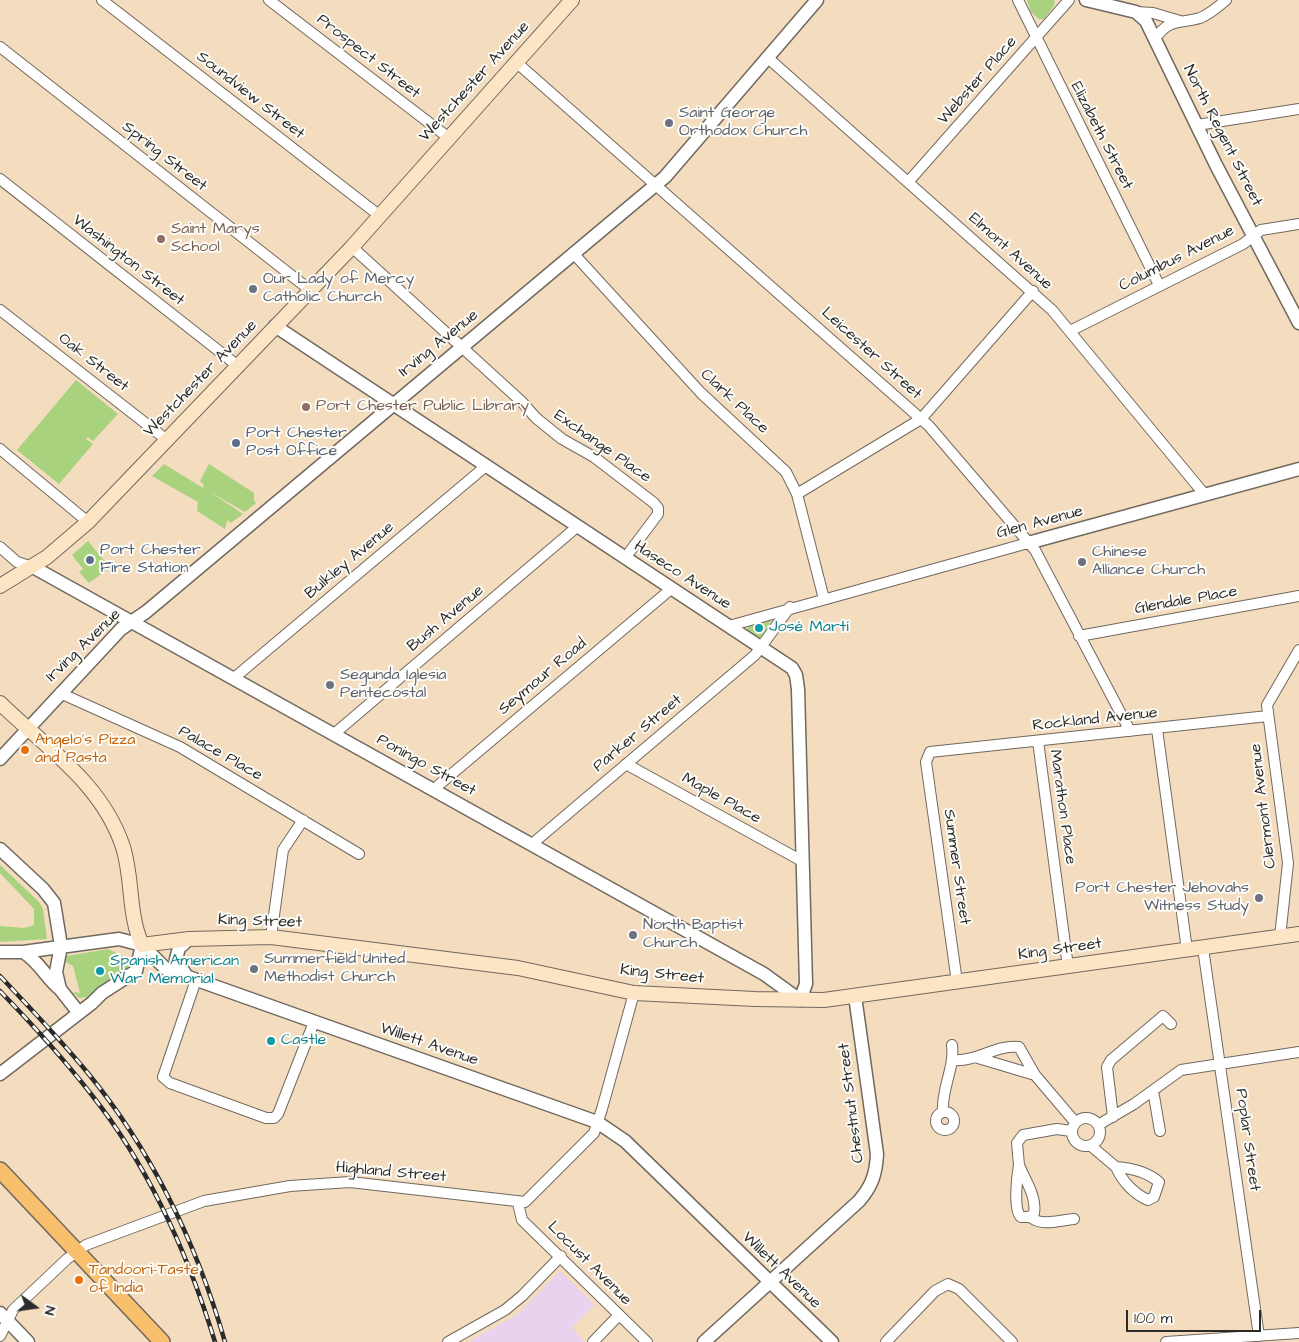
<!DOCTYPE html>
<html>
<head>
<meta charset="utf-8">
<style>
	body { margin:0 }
	#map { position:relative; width:1299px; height:1342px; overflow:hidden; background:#f4dcbf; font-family:"Architects Daughter",sans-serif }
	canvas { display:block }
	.north { position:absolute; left:10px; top:1282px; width:50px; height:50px; -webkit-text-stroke:4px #fdfcf7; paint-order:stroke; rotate:104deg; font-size:14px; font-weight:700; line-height:20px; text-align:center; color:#2b2b2b }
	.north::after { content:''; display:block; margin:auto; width:18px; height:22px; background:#2b2b2b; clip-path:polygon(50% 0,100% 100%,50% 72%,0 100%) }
	.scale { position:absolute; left:1126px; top:1310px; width:135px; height:22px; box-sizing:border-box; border:2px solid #2b2b2b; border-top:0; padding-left:6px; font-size:15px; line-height:18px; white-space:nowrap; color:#2b2b2b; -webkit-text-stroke:4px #fdfcf7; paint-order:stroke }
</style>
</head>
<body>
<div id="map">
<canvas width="1299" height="1342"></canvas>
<div class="north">N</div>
<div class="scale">100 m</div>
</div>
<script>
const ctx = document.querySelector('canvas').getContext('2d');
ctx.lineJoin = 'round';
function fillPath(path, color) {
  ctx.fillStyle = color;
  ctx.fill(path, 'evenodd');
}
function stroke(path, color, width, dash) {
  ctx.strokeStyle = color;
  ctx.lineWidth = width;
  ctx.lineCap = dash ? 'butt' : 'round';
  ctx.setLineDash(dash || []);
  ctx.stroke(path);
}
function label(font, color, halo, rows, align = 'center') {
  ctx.font = font + ' "Architects Daughter",sans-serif';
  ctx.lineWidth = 4;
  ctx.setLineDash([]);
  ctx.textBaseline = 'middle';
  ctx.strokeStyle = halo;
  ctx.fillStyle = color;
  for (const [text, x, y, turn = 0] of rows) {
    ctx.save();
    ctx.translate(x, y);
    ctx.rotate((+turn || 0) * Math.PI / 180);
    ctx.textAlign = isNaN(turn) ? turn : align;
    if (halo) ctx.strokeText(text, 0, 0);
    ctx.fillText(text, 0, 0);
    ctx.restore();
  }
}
const built = new Path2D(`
	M560 1271 595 1305 572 1327 584 1342H471L470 1341 518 1314Z`);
const green = new Path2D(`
	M1027 0H1054L1055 4 1044 19H1039L1031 12Z
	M76 380 118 414 93 441 88 437 86 439 93 444 59 484 17 450Z
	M164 464 203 488 204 485 200 481 209 464 254 493V500L256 503 245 512 210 492 243 514 231 523 227 520 225 529 197 511 198 502 152 476Z
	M88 541 110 568 89 583 79 572 83 569 72 555Z
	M772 620 760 638 747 630 750 624Z
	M0 865 39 902 43 909 47 939 0 942V926L24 928 34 925V909L0 873Z
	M108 949 134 961 131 967 89 997 79 998 73 992 80 993 73 966 64 961 67 956Z`);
const minor = new Path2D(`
	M102 0 380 216
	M269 0 449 138
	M1018 0 1159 285
	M1136 12 1153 13 1180 21
	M1155 39C1169 18 1179 24 1200 18 1210 14 1218 7 1226 0
	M0 47 310 290
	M768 58 1052 310 1205 495
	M516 62 929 426 1035 550 1130 731
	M1197 125 1299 109
	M0 179 238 366
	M909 181 1069 0
	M352 247 522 402 536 418 562 439 594 457 654 503 658 508V514L625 558
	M573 253 701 393 786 472 797 494 824 599
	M0 310 167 440
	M1070 331 1243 244 1261 230 1299 224
	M0 449 88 522
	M797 494 921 419 1033 291
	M0 547 17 562 33 567
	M729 626 1028 543
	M1079 636 1299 596
	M234 678 486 466
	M60 693 180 747 359 854
	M1157 729 1187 950
	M334 734 578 526
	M1038 741 1068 967
	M626 764 802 861
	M434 789 671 589
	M532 844 755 655 790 607
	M271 937 283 850 303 820
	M1280 937 1288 863 1267 705 1299 650
	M1203 948 1259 1336
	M196 980 163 1077 170 1083 266 1118H274L278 1114 314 1022
	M957 982 926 762 930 752 1268 716
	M978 1058 1035 1075
	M953 1060C978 1062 996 1044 1019 1047L1035 1075 1075 1122
	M1152 1092 1154 1096 1160 1131
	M936 1121a9 9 0 1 1 18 0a9 9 0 1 1-18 0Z
	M943 1112C941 1089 955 1068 952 1045
	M1113 1117 1107 1067 1111 1060 1163 1016 1171 1024
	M1072 1132a14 14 0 1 1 28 0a14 14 0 1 1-28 0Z
	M1098 1125 1134 1104 1181 1070 1299 1052
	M1091 1146 1116 1167
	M1019 1165C1025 1180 1037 1197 1034 1213L1030 1217H1021C1013 1210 1017 1176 1019 1165Z
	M1019 1165 1017 1143 1023 1135 1057 1129 1071 1131
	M1116 1167C1131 1168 1147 1172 1159 1182L1154 1197 1148 1200C1134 1194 1122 1181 1116 1167Z
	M518 1203 522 1220 647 1342
	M1030 1217C1042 1227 1060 1220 1074 1219
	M0 1336 13 1310 67 1259 86 1245 204 1201 290 1186 350 1182 525 1202 594 1133 602 1109 634 993
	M448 1342 505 1310 522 1296 561 1256
	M593 1342 619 1315
	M886 1342 935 1291 948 1284 959 1289 1012 1342
	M1166 1342 1299 1333`);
const tertiary = new Path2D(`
	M1086 0 1136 12 1146 21 1216 165 1299 323
	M1028 543 1299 469
	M33 567 764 974 800 1000 806 984 798 689 796 675 792 668 275 326
	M0 759 121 629 146 612 665 177 817 0
	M0 849 43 889 54 903 61 946 56 972 60 989 79 1013
	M142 945 166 969 597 1122 625 1141 832 1342
	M0 952H23L119 939 142 945
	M23 952C39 961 46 978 60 989
	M187 977 176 959 179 948 189 939
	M0 1074 92 1003 102 993 136 971 142 945
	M0 1313 28 1342
	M704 1342 859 1201C872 1186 876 1174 877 1154L855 996`);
const secondary = new Path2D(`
	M0 586 47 557 88 522 352 247 572 0
	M0 703C46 748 102 783 123 847 133 879 128 914 142 945L189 939 271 937 518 968 634 993 755 999 824 1000 1299 934`);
const primary = new Path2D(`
	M0 1170 162 1342`);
const rail = new Path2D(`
	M0 976C30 1008 60 1039 87 1072 152 1151 197 1245 225 1342
	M0 991C32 1024 63 1058 91 1094 149 1167 188 1254 215 1342`);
const markers = [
	[669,123,5,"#6b7280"],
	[161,239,5,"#8d6e63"],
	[253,289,5,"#6b7280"],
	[306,407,5,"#8d6e63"],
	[236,443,5,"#5c6f8a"],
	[90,560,5,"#5c6f8a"],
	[1082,562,5,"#6b7280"],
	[759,628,5,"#0f9aa8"],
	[330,685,5,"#6b7280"],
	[25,750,5,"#e8710a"],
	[1259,898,5,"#6b7280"],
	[633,935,5,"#6b7280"],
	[254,969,5,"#6b7280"],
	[100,971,5,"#0f9aa8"],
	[271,1041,5,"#0f9aa8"],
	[79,1280,5,"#e8710a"]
];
const streetNames = [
	["Prospect Street",368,57,38],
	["Webster Place",978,81,-49],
	["Westchester Avenue",475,82,-48],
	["Soundview Street",250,96,38],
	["Elizabeth Street",1101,136,63],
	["North Regent Street",1222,136,63],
	["Spring Street",164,157,38],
	["Elmont Avenue",1010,252,42],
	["Columbus Avenue",1177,259,-27],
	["Washington Street",128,261,38],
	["Irving Avenue",439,344,-39],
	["Leicester Street",871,354,42],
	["Oak Street",93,363,38],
	["Westchester Avenue",201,379,-46],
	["Clark Place",734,402,43],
	["Exchange Place",602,447,35],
	["Glen Avenue",1040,523,-15],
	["Bulkley Avenue",350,561,-40],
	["Haseco Avenue",682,576,33],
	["Glendale Place",1186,601,-10],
	["Bush Avenue",446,619,-40],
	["Irving Avenue",84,646,-44],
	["Seymour Road",543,677,-40],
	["Rockland Avenue",1095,720,-6],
	["Parker Street",638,734,-40],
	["Palace Place",220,754,30],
	["Poningo Street",426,766,29],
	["Maple Place",721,799,29],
	["Clermont Avenue",1264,806,-97],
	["Marathon Place",1062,807,82],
	["Summer Street",956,867,82],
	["King Street",260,922,2],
	["King Street",1060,950,-8],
	["King Street",662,975,6],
	["Willett Avenue",429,1045,19],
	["Chestnut Street",852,1103,-97],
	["Poplar Street",1247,1140,82],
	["Highland Street",391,1173,5],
	["Locust Avenue",589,1264,45],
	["Willett Avenue",781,1271,44]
];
const worshipNames = [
	["Saint George",679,114],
	["Orthodox Church",679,132],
	["Our Lady of Mercy",263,280],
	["Catholic Church",263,298],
	["Chinese",1092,553],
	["Alliance Church",1092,571],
	["Segunda Iglesia",340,676],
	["Pentecostal",340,694],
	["Port Chester Jehovahs",1249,889,"right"],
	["Witness Study",1249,907,"right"],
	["North Baptist",643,926],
	["Church",643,944],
	["Summerfield United",264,960],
	["Methodist Church",264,978]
];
const educationNames = [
	["Saint Marys",171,230],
	["School",171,248],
	["Port Chester Public Library",316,407]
];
const serviceNames = [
	["Port Chester",246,434],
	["Post Office",246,452],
	["Port Chester",100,551],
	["Fire Station",100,569]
];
const cultureNames = [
	["José Martí",769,628],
	["Spanish American",110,962],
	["War Memorial",110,980],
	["Castle",281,1041]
];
const foodNames = [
	["Angelo's Pizza",35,741],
	["and Pasta",35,759],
	["Tandoori-Taste",89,1271],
	["of India",89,1289]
];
fillPath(built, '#e8d2ee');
fillPath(green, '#a8d27e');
stroke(minor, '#71695f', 12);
stroke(tertiary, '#71695f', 15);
stroke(secondary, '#71695f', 16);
stroke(primary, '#71695f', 18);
stroke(minor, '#fff', 10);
stroke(tertiary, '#fff', 12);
stroke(secondary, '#fce5c4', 14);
stroke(primary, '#f8bf6c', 15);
stroke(rail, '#2b2b2b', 4.5);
stroke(rail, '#fdfcf7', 2.5, [8]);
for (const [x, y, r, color] of markers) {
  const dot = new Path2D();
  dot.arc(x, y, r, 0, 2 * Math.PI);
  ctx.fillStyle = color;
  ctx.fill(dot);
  stroke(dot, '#fdfcf7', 2);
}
label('16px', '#2b2b2b', '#fdfcf7', streetNames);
label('16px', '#5b616d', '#fdfcf7', worshipNames, 'left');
label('16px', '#785e54', '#fdfcf7', educationNames, 'left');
label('16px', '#4e5e75', '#fdfcf7', serviceNames, 'left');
label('16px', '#0d838f', '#fdfcf7', cultureNames, 'left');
label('16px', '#c56008', '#fdfcf7', foodNames, 'left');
</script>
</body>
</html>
